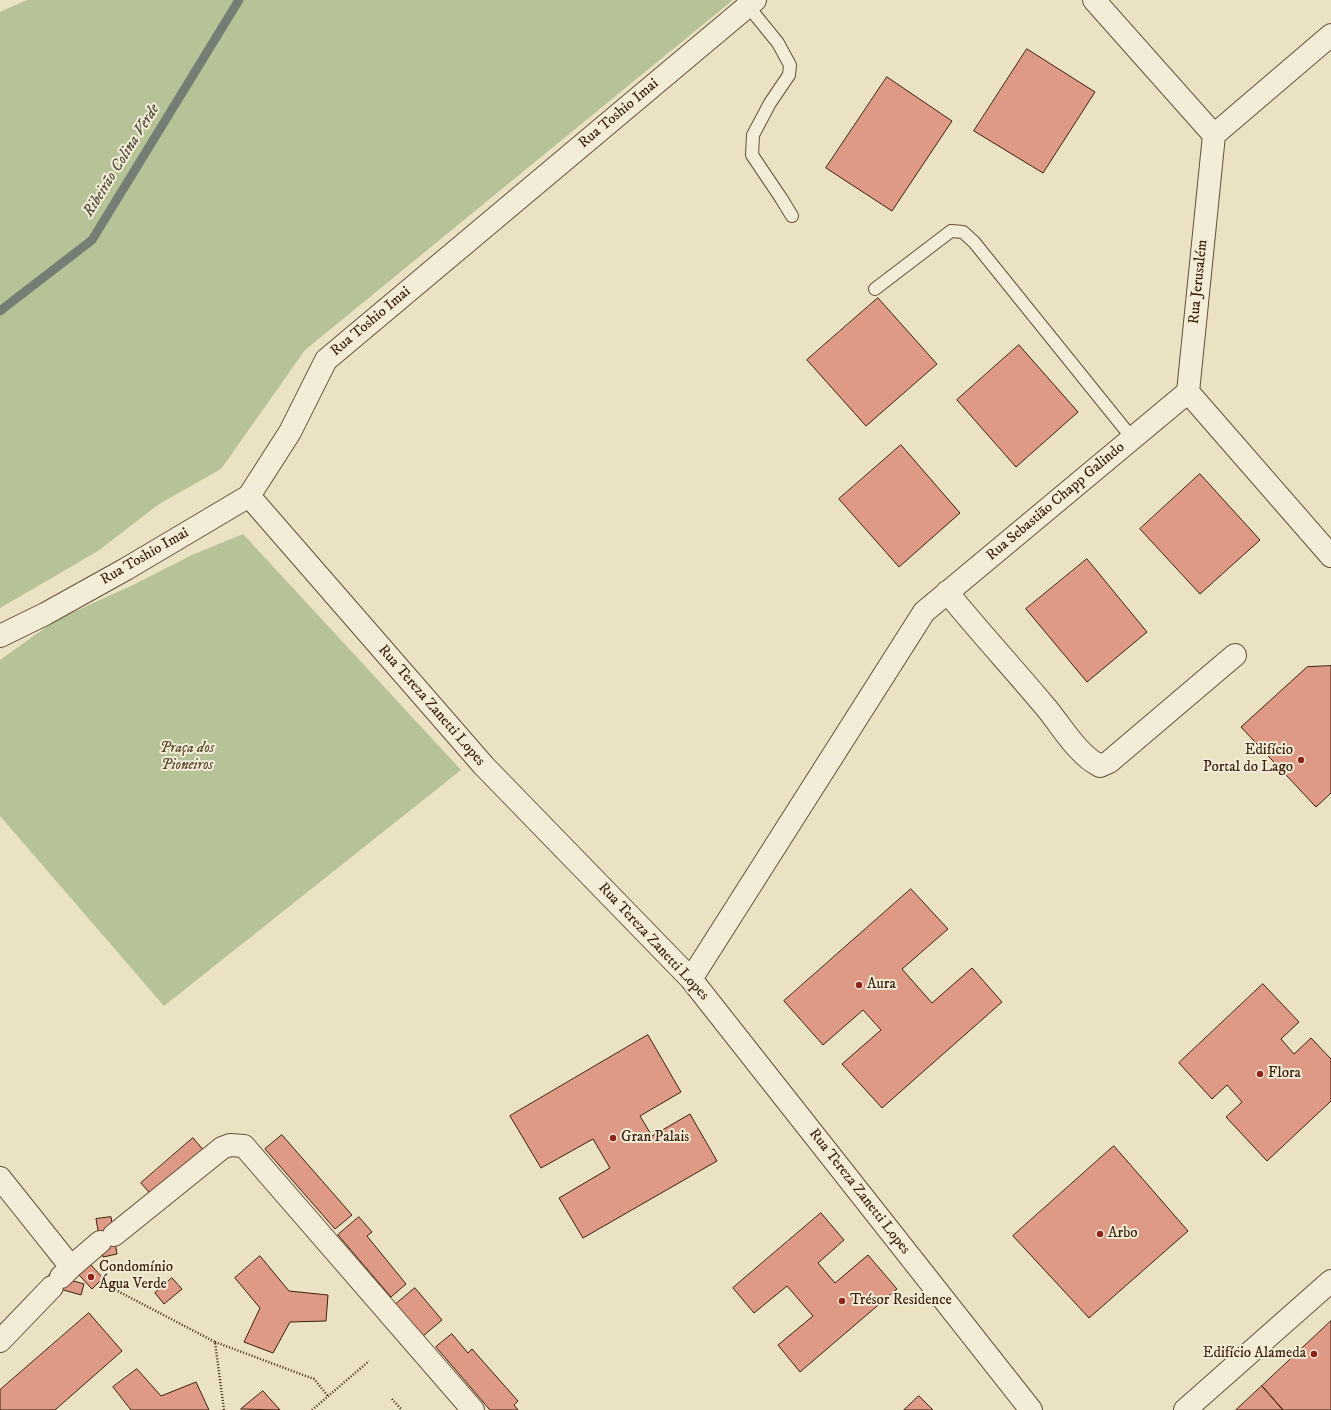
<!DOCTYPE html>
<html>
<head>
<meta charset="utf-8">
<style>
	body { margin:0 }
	canvas { display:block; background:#ebe1c3 }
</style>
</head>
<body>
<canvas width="1331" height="1410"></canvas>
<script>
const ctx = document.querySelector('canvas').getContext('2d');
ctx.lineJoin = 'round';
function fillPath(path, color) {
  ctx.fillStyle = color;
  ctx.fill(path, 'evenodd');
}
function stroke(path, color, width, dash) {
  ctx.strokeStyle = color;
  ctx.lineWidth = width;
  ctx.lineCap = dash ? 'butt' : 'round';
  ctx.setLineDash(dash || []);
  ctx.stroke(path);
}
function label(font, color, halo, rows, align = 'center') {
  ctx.font = font + ' "IM FELL DW Pica",serif';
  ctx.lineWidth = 4;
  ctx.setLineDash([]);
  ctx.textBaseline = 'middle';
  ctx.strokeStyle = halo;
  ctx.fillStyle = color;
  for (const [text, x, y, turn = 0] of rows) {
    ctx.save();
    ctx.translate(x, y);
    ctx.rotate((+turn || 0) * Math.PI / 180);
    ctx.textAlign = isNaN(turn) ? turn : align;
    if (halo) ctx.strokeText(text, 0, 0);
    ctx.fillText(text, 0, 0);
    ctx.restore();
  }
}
const green = new Path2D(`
	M27 0H733L305 350 221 469 159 504 98 551 0 608V12Z
	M243 534 461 770 164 1006 0 816V660L56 620 133 585 192 555Z`);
const stream = new Path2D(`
	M0 311 92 240 239 0`);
const building = new Path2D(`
	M1027 49 1095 92 1043 173 974 131Z
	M887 77 952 121 892 211 826 168Z
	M878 298 937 364 866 426 807 360Z
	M1019 345 1078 412 1016 467 957 400Z
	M901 445 960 513 899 567 839 499Z
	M1200 474 1260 540 1200 594 1140 529Z
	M1087 559 1147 632 1087 682 1026 609Z
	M1331 666V793L1316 807 1241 727 1307 667Z
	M911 889 948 929 902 969 932 1003 972 968 1002 1002 882 1108 842 1064 881 1030 863 1010 823 1045 784 1001Z
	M1263 984 1299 1022 1281 1039 1294 1054 1311 1038 1331 1059V1101L1267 1161 1226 1117 1242 1102 1227 1085 1212 1099 1179 1063Z
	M648 1035 681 1092 640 1116 652 1136 690 1114 717 1161 583 1238 559 1198 610 1168 593 1139 541 1168 510 1116Z
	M282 1135 352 1215 335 1229 265 1149Z
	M193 1138 206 1153 154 1198 141 1183Z
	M1114 1146 1188 1231 1089 1318 1013 1236Z
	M821 1213 844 1240 818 1263 835 1283 868 1255 897 1289 800 1372 778 1345 813 1316 787 1286 754 1313 733 1288Z
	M111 1217 117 1254 103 1257 96 1219Z
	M359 1217 372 1232 367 1236 406 1284 391 1297 338 1235Z
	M260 1256 289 1291 328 1295 326 1321 290 1322 273 1353 244 1342 260 1308 235 1278Z
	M90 1264 103 1278 92 1289 79 1275Z
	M50 1274 84 1284 81 1295 46 1285Z
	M172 1278 182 1289 164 1304 155 1293Z
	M415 1288 442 1320 423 1336 396 1304Z
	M89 1313 122 1351 55 1410H0V1390Z
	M1331 1321V1410H1283L1262 1386Z
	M452 1334 468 1353 472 1349 518 1401 514 1405 518 1410H490L436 1347Z
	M137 1369 161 1396 196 1382 209 1410H131L113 1387Z
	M1262 1386 1283 1410H1236Z
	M263 1391 280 1410 241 1409Z
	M919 1396 933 1410H904Z`);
const path = new Path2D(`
	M110 1287 215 1342 224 1410
	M215 1342 314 1379 328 1396
	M392 1399 402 1410
	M312 1410 369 1361`);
const service = new Path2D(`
	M748 6 778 43 790 65 789 75 770 103 753 135 752 155 781 198 792 216
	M875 289 951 231 963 232 974 242 1132 438`);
const minor = new Path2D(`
	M1094 0 1214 135 1188 392 1331 556
	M1214 135 1331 35
	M249 496 484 766 691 979 1031 1410
	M947 592C978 630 1011 666 1043 704 1060 723 1076 754 1100 766L1109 762 1235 655
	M0 636 45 614 126 569 249 496 290 432 326 360 755 0
	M691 979 924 612 1188 392
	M0 1178 71 1267
	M114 1235 222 1148 230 1145 244 1146 473 1410
	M61 1277 71 1267 100 1242
	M0 1341 52 1287
	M1185 1410 1331 1281`);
const markers = [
	[1301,760,4,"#8f2418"],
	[859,985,4,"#8f2418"],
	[1260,1074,4,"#8f2418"],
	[613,1138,4,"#8f2418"],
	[1100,1234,4,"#8f2418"],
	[91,1277,4,"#8f2418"],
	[842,1301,4,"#8f2418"],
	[1314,1354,4,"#8f2418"]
];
const streetNames = [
	["Rua Toshio Imai",619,114,-40],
	["Rua Jerusalém",1199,282,-84],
	["Rua Toshio Imai",371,322,-40],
	["Rua Sebastião Chapp Galindo",1056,502,-40],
	["Rua Toshio Imai",145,557,-30],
	["Rua Tereza Zanetti Lopes",431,706,49],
	["Rua Tereza Zanetti Lopes",653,942,47],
	["Rua Tereza Zanetti Lopes",859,1192,52]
];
const parkNames = [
	["Praça dos",187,749],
	["Pioneiros",187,766]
];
const poiNames = [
	["Edifício",1293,751,"right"],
	["Portal do Lago",1293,768,"right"],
	["Aura",867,985],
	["Flora",1268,1074],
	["Gran Palais",621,1138],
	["Arbo",1108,1234],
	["Condomínio",99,1268],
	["Água Verde",99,1285],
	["Trésor Residence",850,1301],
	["Edifício Alameda",1306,1354,"right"]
];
const waterNames = [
	["Ribeirão Colina Verde",122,161,-58]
];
fillPath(green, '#b5c396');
stroke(stream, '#747e75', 9);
fillPath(building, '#de9a85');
stroke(building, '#3b210c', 1);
stroke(service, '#67513a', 14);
stroke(minor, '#67513a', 24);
stroke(path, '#3b210c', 2.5, [1, 2]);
stroke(service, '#f2ecd8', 12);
stroke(minor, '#f2ecd8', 22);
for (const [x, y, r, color] of markers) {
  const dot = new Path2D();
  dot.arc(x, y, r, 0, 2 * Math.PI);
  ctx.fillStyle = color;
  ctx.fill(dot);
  stroke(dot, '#f2ecd8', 1.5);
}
label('15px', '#3b210c', '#f2ecd8', streetNames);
label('italic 15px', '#5a4a2e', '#f2ecd8', parkNames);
label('15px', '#3b210c', '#f2ecd8', poiNames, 'left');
label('italic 16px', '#585041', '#f2ecd8', waterNames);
</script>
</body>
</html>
